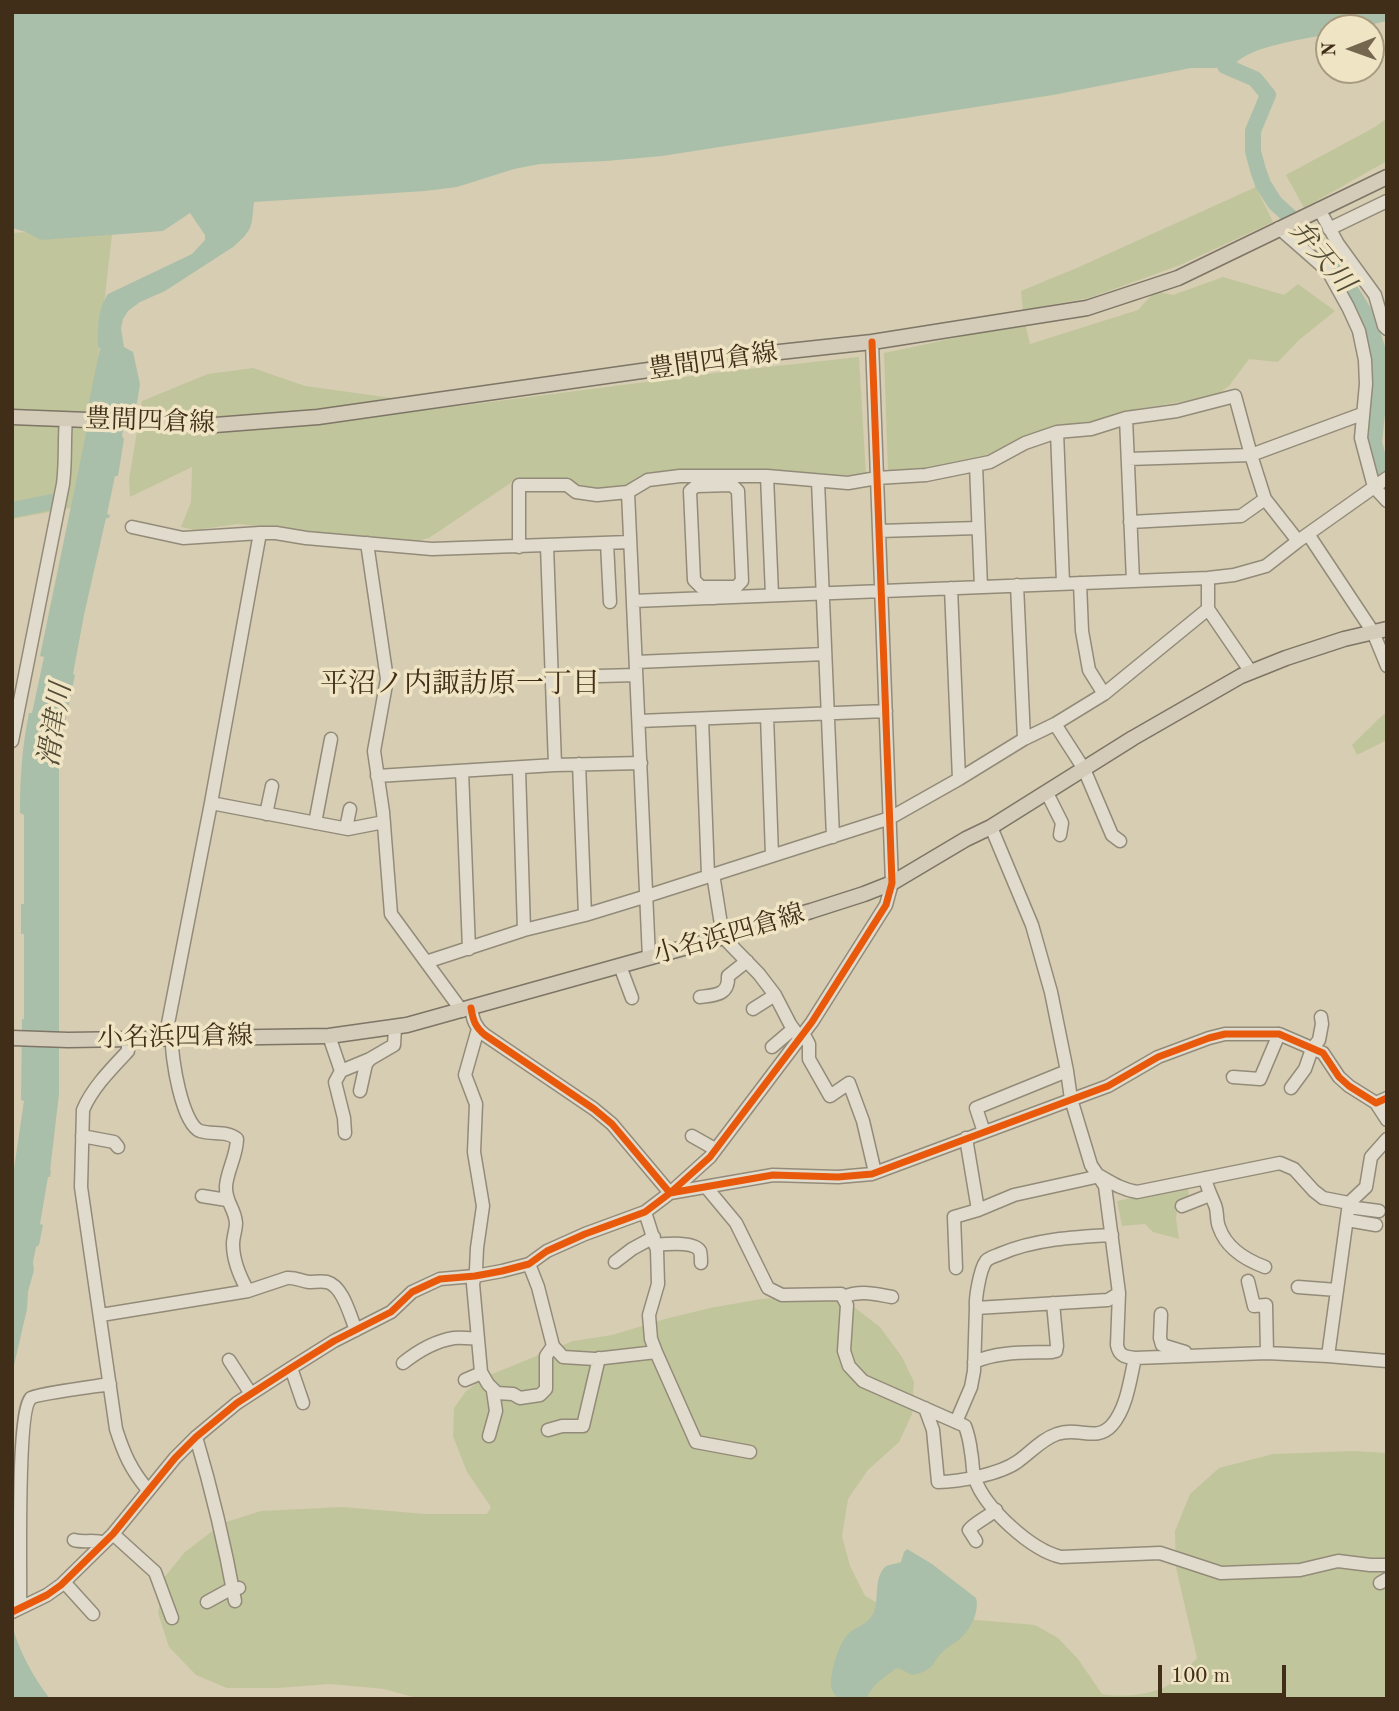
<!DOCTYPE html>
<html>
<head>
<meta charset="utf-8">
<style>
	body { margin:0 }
	#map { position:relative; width:1399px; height:1711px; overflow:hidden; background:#d7cdb2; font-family:"Old Standard TT",serif }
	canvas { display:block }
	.frame { position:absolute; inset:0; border:14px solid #402e19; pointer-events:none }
	.north { position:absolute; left:1315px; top:14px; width:70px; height:70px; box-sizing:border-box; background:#efe4c3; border:2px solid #a99b7f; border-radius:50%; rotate:269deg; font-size:19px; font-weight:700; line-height:28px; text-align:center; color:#402e19 }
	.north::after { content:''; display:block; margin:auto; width:24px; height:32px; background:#75664f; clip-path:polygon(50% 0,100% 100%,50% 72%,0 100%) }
	.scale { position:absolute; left:1158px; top:1665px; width:128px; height:32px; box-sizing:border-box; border:4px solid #402e19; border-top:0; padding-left:9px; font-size:21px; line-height:24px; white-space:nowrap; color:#402e19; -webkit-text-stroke:5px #efe4c3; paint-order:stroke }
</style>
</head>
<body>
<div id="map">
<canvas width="1399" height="1711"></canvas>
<div class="frame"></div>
<div class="north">N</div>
<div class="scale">100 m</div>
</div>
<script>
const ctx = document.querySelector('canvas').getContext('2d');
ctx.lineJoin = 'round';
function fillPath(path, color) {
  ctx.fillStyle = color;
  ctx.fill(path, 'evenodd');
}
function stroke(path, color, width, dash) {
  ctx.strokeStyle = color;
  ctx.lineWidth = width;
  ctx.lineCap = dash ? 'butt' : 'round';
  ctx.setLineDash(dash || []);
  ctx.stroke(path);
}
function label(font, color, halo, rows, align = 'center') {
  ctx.font = font + ' "Old Standard TT","Noto Serif JP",serif';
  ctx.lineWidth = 7;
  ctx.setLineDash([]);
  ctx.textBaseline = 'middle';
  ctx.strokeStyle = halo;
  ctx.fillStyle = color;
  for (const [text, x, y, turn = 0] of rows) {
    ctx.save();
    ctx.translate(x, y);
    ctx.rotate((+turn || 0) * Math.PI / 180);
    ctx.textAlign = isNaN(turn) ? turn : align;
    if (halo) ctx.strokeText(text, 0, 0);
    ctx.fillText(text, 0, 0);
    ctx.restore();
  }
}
const green = new Path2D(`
	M1387 118V161L1304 208 1286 175 1375 127Z
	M1256 187 1273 222 1178 266 1089 298 1023 310 1021 291 1079 267Z
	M113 226 81 506 12 519V233Z
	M1223 277 1284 295 1298 284 1335 311 1299 340 1278 362 1249 359 1229 386 1215 396 1121 412 1091 423 1057 426 1021 438 974 462 888 473 884 353 1025 323 1030 344 1138 310 1155 291 1173 295Z
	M859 357 866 475H645L626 487 594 490 566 481 512 482 429 538 412 542 238 524 195 530 181 527 191 502 192 467 130 497 129 480 142 401 208 374 253 368 305 386 392 398 444 408 731 371Z
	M1387 712V740L1357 755 1352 745C1364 734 1374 722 1387 712Z
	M1187 1186 1190 1200 1178 1204 1176 1219 1179 1239 1153 1232 1145 1224 1122 1226 1117 1201Z
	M819 1296 850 1304 880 1327 902 1357 914 1382 912 1414 899 1442 868 1470 848 1499 842 1536 850 1566 865 1596 890 1610 965 1619 1035 1625 1058 1638 1078 1659 1102 1694C1128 1698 1162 1695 1182 1675 1188 1670 1192 1663 1197 1658L1176 1568 1175 1531 1190 1494 1219 1468 1273 1454 1354 1451 1387 1453V1699H420L384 1689 330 1684 278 1688H227L196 1675 169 1647 158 1613 163 1579 185 1552 223 1523 261 1511 342 1507 426 1514H487L491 1507 467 1472 453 1436 454 1408 466 1391 485 1377 573 1341 612 1335 665 1319 710 1308 761 1299Z`);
const water = new Path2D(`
	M12 12H1387V21L1356 28H1329V34C1305 39 1250 46 1235 64L1216 68H1191L1053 95 662 156 606 161 540 164 514 169 457 187 425 191 254 202C251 227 254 229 233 247L165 291 140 302 128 311 123 319 121 328 124 347 133 352 140 384 137 403 125 417 122 436 124 439 118 476H115L107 514 110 515 109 518H106L84 615 73 674 75 675 63 731 59 761V1094L50 1171H51L50 1177H48L40 1224 43 1225 39 1245 36 1247 33 1262 34 1270 28 1292 27 1309 12 1374V1182L24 1101 21 1100 22 1019H24V934H21V904H24V815L20 813C20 777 22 748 29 713H32L44 657 40 656 87 429 88 407 100 348 98 347C98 329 97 310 108 294L192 254 205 240V235L190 213 163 231 41 240 26 232 12 228Z
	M907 1549 932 1564 976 1598C980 1613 969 1633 956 1642 953 1644 950 1646 947 1648 931 1660 938 1670 912 1675L898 1668 895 1669 876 1684 865 1699H839C835 1695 831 1691 831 1685 830 1672 839 1643 848 1634 857 1626 867 1625 873 1614 880 1602 873 1578 885 1567 889 1564 896 1564 901 1562L904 1552Z
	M12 1625C19 1651 33 1677 50 1699H12Z`);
const river = new Path2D(`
	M1225 66 1255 79 1268 95 1253 131V151L1258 170 1263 184 1275 203 1297 223 1331 259 1367 317 1377 348 1380 386 1374 442 1381 469 1387 477
	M12 510 51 502`);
const minor = new Path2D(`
	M1319 209 1338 244 1375 295 1384 326 1387 329
	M1279 228 1328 271 1348 307 1359 331 1365 360 1366 384 1361 438 1374 487 1387 501
	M1329 229 1387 201
	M1126 418 1133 581
	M1057 432 1063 583
	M1128 459 1251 455 1362 414
	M976 465 981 587
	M767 476 772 595
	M818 481 833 837
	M628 492 649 958
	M1130 522 1241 516 1265 499
	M132 527 183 538 260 533H276L306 538 432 549 630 542
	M879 531 978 528
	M1308 534 1373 632 1387 666
	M367 543 387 679 374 751 383 812 391 914 462 1011
	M607 543 610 602
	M547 546 555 765
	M519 547V485H567L576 492 597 495 628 492 648 480 680 476H767L848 483 877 478 926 475 990 462 1025 443 1057 432 1091 429 1126 418 1177 411 1235 396 1251 455 1265 499 1298 541
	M1208 578V609L1251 672
	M1080 583 1082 631 1089 670 1104 694
	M1017 585 1024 739
	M715 587H701L694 580 690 491 696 486 732 485 738 491 742 581 736 587H715V598
	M951 588 959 779
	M633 601 1208 578 1234 575 1266 566 1298 541 1387 478
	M636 662 825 654
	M599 676 636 675
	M767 716 772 855
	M702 719 708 875
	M639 721 886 711
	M1055 724 1084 769 1112 835 1120 841
	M12 741 63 484C66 462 64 440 66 419
	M579 764 585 915
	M519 769 524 930
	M462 771 469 949
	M377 776 555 765 641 763
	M1047 793 1062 823 1060 835
	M211 803 348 829 384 822
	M266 814 272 786
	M315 823 331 739
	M991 827 1032 925 1051 992 1067 1071 1071 1099 1091 1165 1105 1186 1119 1293 1117 1345C1119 1356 1125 1357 1135 1358L1267 1353 1328 1356 1387 1361
	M346 828 350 809
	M713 874 723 937 759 974 775 995 790 1024 800 1038
	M426 962 524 930 585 915 647 896 890 818 959 779 1024 739 1055 724 1104 694 1208 609
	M620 966 632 998
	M700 997C716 995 729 995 728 976L747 961
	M471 1008C473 1020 475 1027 485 1035L594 1109 612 1124 670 1193 773 1175 838 1177 872 1174 1108 1086 1158 1057 1209 1038 1225 1034H1279L1323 1053 1339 1077 1349 1086 1376 1103 1387 1098
	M753 1009 775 995
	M478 1029 465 1075 476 1104 474 1152 483 1206 477 1248 476 1270 473 1284 481 1372 488 1384 497 1393 513 1394 520 1398 540 1395 546 1389V1356L553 1346
	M803 1033 809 1044V1059L830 1096 849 1083 863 1121 874 1168 876 1172
	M329 1036 341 1071 335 1082 344 1118 345 1133
	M128 1039V1051C112 1068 92 1088 83 1110L81 1187 116 1429C124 1454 131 1470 148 1490
	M165 1039 211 803 260 533
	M172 1039C171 1057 182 1124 200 1131 212 1135 226 1130 237 1139 237 1155 227 1171 226 1186 225 1202 235 1208 236 1223 236 1230 233 1237 233 1244 233 1261 240 1277 248 1291
	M772 1047 793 1029
	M341 1071 370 1059
	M1233 1077 1260 1079 1279 1034
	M1291 1088 1305 1069 1312 1049 1319 1040 1322 1024 1321 1017
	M360 1091 366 1064 370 1059 394 1045 395 1028
	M1376 1103 1387 1120
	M984 1132 976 1108 1067 1071
	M82 1136 114 1142 118 1147
	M692 1136 715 1149
	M966 1138 978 1210
	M1205 1178C1207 1188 1211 1195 1215 1205 1218 1212 1216 1220 1219 1227 1226 1248 1246 1260 1265 1267
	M706 1187 736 1223 768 1288 782 1295 841 1294 847 1305 844 1351 849 1366 863 1381 965 1426C968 1434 970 1443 971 1452 973 1461 972 1471 975 1479 985 1508 1031 1550 1061 1557L1160 1553 1221 1573 1300 1570 1338 1561 1370 1565H1387
	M202 1196 227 1200
	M1349 1203 1366 1187 1371 1157 1387 1139
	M1182 1206 1210 1195
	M1348 1207 1379 1211
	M645 1212 657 1250 658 1284 649 1315 651 1339 656 1352 696 1442 750 1452
	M1347 1220 1376 1225
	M655 1245C666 1244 694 1241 700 1251 701 1254 701 1260 701 1263
	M615 1262 632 1249 654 1237
	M529 1264 538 1287 553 1346 563 1357 595 1359 656 1352
	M956 1268 954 1217 978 1210 1014 1195 1100 1176C1112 1183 1123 1190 1137 1192L1280 1163 1294 1169 1314 1191 1323 1198 1349 1203 1328 1356
	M1248 1281 1254 1306 1266 1305 1267 1353
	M1298 1287 1337 1290
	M843 1297C861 1290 874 1294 892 1297
	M976 1308 1108 1300 1119 1293
	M1161 1314 1160 1338 1162 1345 1185 1352
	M101 1315 248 1291 287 1278C295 1277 301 1281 309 1282 315 1282 321 1281 327 1282 343 1286 350 1316 356 1330
	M229 1360 251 1394
	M974 1362C999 1351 1026 1353 1052 1352L1056 1351 1057 1346 1053 1303
	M403 1363C418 1351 435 1341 454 1338 462 1337 470 1339 477 1338
	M291 1368 303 1403
	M465 1380 479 1374 481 1372
	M925 1408 933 1430 938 1482C959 1482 1000 1474 1017 1462 1030 1453 1042 1439 1057 1434 1078 1426 1096 1443 1112 1425 1127 1408 1130 1379 1135 1358
	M956 1422 971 1387 974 1371 976 1308C975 1298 980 1269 986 1261 990 1257 996 1256 1000 1254 1035 1239 1074 1237 1112 1235
	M548 1430 562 1426H583L599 1358
	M489 1436 496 1411 493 1391
	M196 1437C212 1491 225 1546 235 1601
	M113 1534 155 1572 172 1618
	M74 1540C84 1543 94 1539 104 1543
	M976 1541 969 1530C973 1524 989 1516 996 1510
	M64 1582 93 1614
	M1380 1583 1387 1579
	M207 1602 227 1591 239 1588
	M20 1608C21 1579 16 1411 31 1398 36 1394 98 1386 110 1384
	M12 1612 47 1595 61 1585 113 1534 175 1458 196 1437 237 1403 291 1368 334 1341 391 1312 412 1292 440 1279 475 1276 502 1271 529 1264 547 1251 585 1234 645 1212 670 1193 710 1157 812 1022 886 905 892 883 872 342`);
const major = new Path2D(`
	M12 417 215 425 318 417 761 354 872 342 1087 308 1178 278 1387 177
	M12 1038 68 1040 329 1036 407 1025 723 937 811 911 864 894 892 883 966 839 991 827 1133 738 1241 676 1286 658 1344 639 1387 629`);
const cycleway = new Path2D(`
	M471 1008C473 1020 475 1027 485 1035L594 1109 612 1124 670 1193 773 1175 838 1177 872 1174 1108 1086 1158 1057 1209 1038 1225 1034H1279L1323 1053 1339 1077 1349 1086 1376 1103 1387 1098
	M12 1612 47 1595 61 1585 113 1534 175 1458 196 1437 237 1403 291 1368 334 1341 391 1312 412 1292 440 1279 475 1276 502 1271 529 1264 547 1251 585 1234 645 1212 670 1193 710 1157 812 1022 886 905 892 883 872 342`);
const streetNames = [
	["豊間四倉線",713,362,-8],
	["豊間四倉線",150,422,2],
	["小名浜四倉線",729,935,-16],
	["小名浜四倉線",175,1038,-1]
];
const waterNames = [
	["弁天川",1321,257,50],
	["滑津川",56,725,-81]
];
const neighbourhoodNames = [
	["平沼ノ内諏訪原一丁目",460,685]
];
fillPath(green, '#c1c59c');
fillPath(water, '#aabfa9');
stroke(river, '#aabfa9', 16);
stroke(minor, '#938b79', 15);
stroke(major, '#7d7565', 17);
stroke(minor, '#e0dbcc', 12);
stroke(major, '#d4cbb9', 14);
stroke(cycleway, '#e8590c', 7);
label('26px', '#402e19', '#efe4c3', streetNames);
label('italic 28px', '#514a35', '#efe4c3', waterNames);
label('28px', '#402e19', '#efe4c3', neighbourhoodNames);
</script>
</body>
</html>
